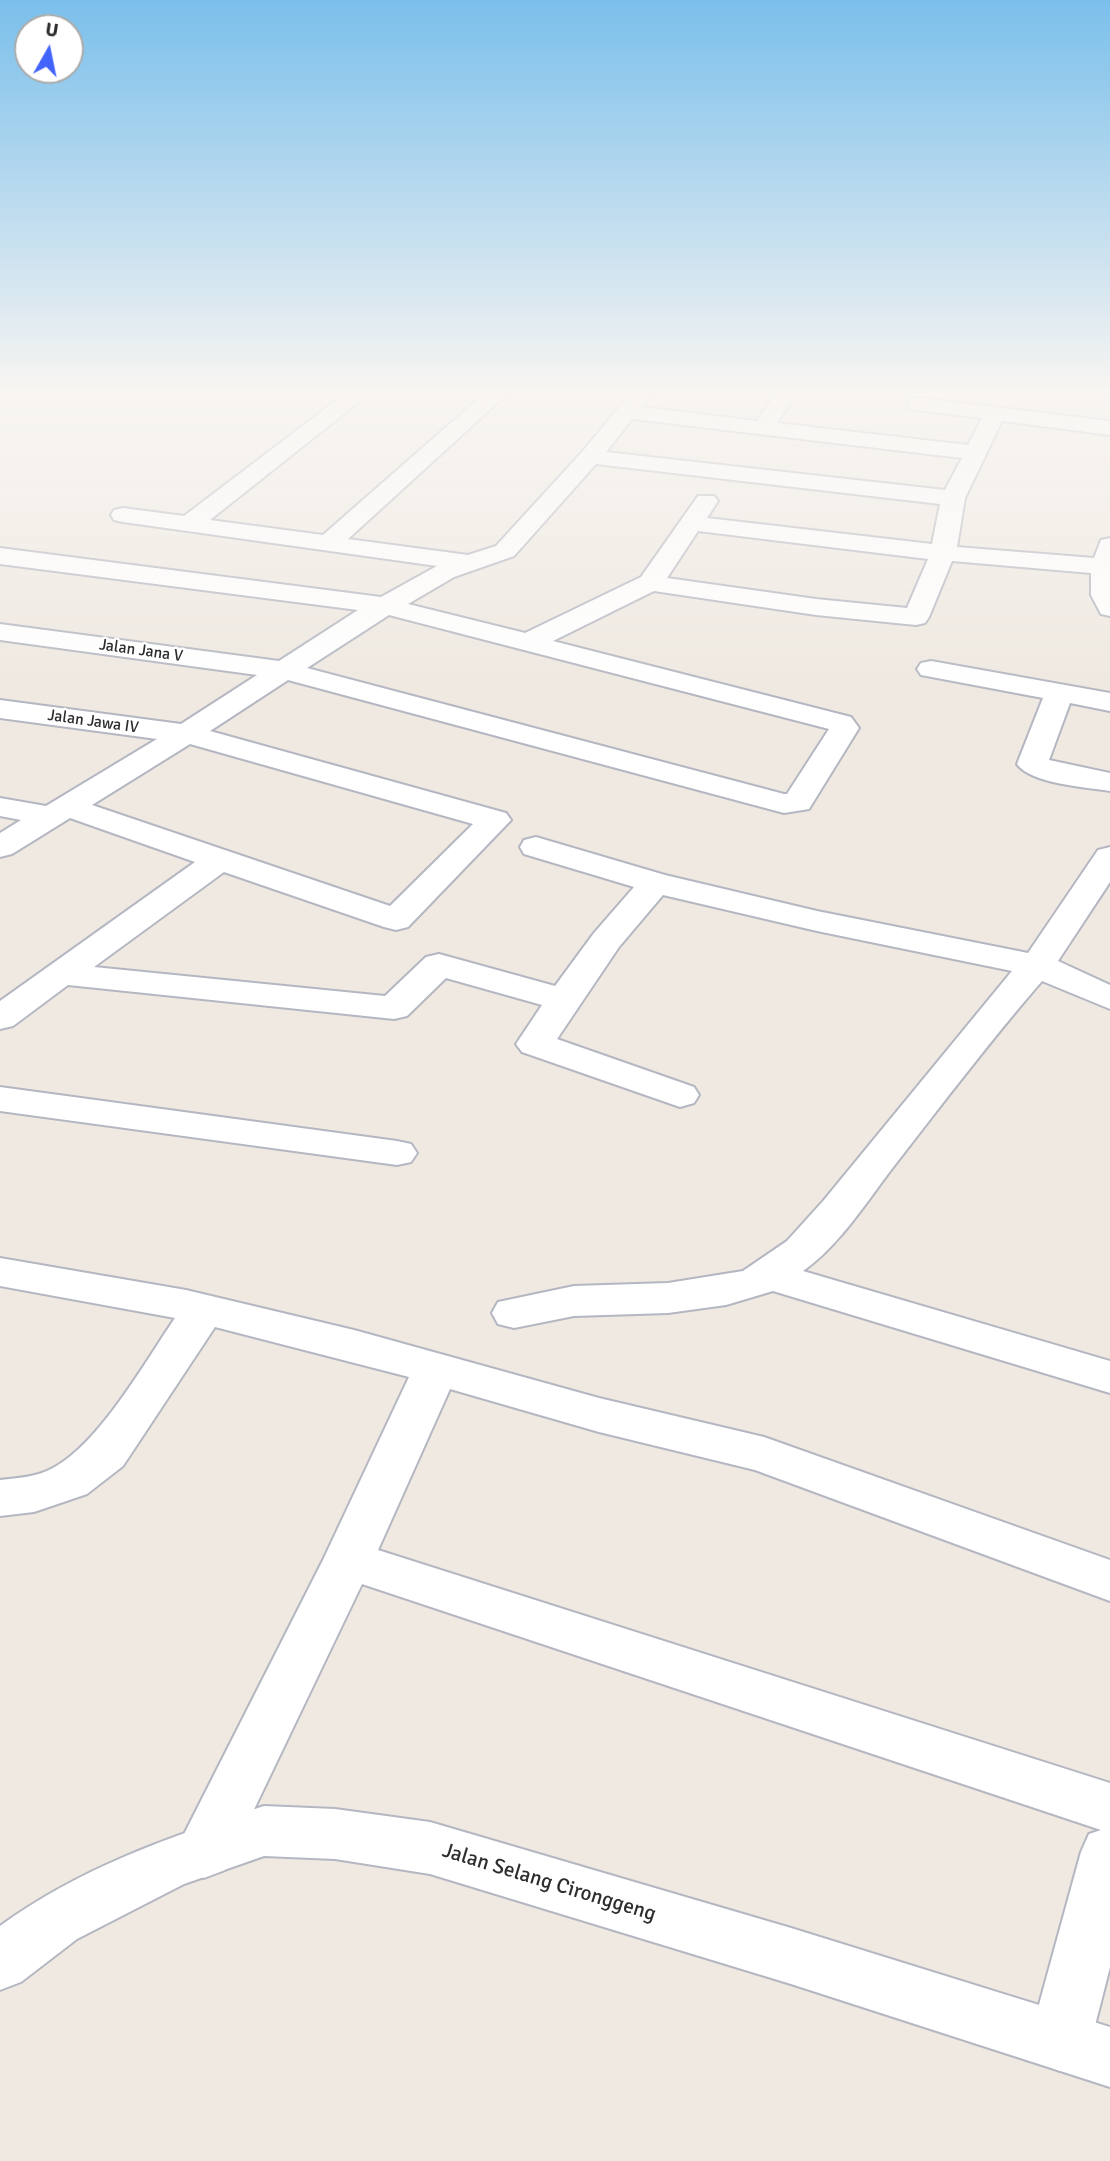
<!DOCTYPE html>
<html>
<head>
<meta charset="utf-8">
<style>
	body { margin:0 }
	#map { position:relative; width:1110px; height:2161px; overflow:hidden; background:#efe9e1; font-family:Signika,sans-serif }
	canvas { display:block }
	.north { position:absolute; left:14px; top:14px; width:70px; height:70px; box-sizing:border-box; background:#fff; border:2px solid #ababab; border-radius:50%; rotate:9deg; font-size:19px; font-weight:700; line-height:28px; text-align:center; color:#2e2e2e }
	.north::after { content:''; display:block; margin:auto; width:24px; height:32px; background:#4264fb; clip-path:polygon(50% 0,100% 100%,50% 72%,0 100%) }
</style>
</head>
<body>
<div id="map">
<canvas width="1110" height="2161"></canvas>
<div class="north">U</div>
</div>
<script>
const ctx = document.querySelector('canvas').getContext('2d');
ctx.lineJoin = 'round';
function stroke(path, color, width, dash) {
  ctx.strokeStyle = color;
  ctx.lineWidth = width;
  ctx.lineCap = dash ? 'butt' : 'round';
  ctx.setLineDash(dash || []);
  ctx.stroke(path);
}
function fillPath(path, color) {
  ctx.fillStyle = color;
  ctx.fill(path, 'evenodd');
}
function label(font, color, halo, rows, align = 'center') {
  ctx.font = font + ' Signika,sans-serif';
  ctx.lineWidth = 5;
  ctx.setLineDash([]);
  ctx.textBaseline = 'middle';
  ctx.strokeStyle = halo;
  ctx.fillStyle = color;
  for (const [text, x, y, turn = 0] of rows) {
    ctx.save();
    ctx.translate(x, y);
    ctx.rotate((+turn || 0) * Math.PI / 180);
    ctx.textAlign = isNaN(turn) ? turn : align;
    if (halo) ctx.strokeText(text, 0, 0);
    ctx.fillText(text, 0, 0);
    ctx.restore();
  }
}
const street = new Path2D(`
	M346 393H370L210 520 323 535 485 393H508L348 539 468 555 496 546 582 452 631 393H652L642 407 757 421 776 393H797L777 423 968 445 982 418 910 409 907 404 910 399 918 398 1110 421V435L1002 421 965 498 957 547 1094 558 1101 540 1110 538V616L1101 614 1091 595V573L952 561 929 617 925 623 916 625 816 615 654 591 553 641 851 717 859 728 809 809 784 813 288 680 210 731 506 813 511 820 408 927 396 930 384 927 224 872 94 967 385 996 426 957 439 954 555 986 594 933 634 887 524 854 520 847 524 840 536 837 665 875 817 911 1028 953 1098 850 1110 847V882L1058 961 1110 985V1009L1042 981C990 1041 943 1103 894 1166 867 1201 840 1245 803 1271L1110 1361V1393L773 1291 726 1305 668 1313 574 1316 514 1328 498 1324 492 1313 498 1302 574 1286 668 1283 743 1271 787 1241 824 1200 1012 971 817 931 663 895 619 947 557 1039 694 1087 699 1095 694 1103 680 1107 522 1052 516 1044 542 1005 446 978 407 1016 394 1019 68 985 13 1026 0 1029V1001L195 862 70 818 12 854 0 857V833L21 820 0 816V798L46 806 157 739 0 718V700L181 724 257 675 0 640V624L279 661 358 610 0 564V548L381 597 437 566 123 522 114 520 111 515 114 510 123 508 184 516ZM632 419 962 458 945 490 606 452ZM596 464 940 504 932 544 707 518 718 501 714 496H698L641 577 525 633 408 604 454 577 514 556ZM698 531 928 559 907 608 816 599 667 578ZM389 615 829 729 787 794H784L307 668ZM190 744 473 824 390 906 92 805Z
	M931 661 1110 693V711L1070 703 1049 760 1110 773V791C1086 787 1031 784 1017 764L1043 698 921 675 917 669 921 663Z
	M0 1087 397 1141 411 1144 417 1153 411 1162 397 1165 0 1111Z
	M0 1258 186 1290 354 1330 599 1398 764 1437 1110 1560V1601L755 1470 599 1432 450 1389 378 1550 1110 1783V1967L1091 2041 1082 2062 1060 2071 1038 2062 1029 2041 1081 1852 1089 1834 1101 1830 362 1584 225 1870 204 1878 183 1870 175 1852 323 1560 409 1377 215 1327 123 1466 87 1494 34 1512 0 1516V1480C18 1478 37 1477 53 1468 99 1444 145 1362 175 1318L0 1286Z`);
const secondary = new Path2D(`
	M264 1806 335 1809 430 1822 791 1928 1110 2027V2087L791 1984 430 1874 335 1859 264 1856 184 1884 77 1939 21 1982 0 1990V1926C81 1867 170 1837 264 1806Z`);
const farStreetnames = [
	["Jalan Jana V",141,651,8],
	["Jalan Jawa IV",93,722,8]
];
const nearStreetnames = [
	["Jalan Selang Cironggeng",549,1883,17]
];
stroke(street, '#b4b7c1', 4);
stroke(secondary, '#b4b7c1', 4);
fillPath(street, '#fff');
fillPath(secondary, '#fff');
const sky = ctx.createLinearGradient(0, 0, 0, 696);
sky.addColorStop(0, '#7abfeb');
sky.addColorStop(0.56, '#f8f5f2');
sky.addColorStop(1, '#f8f5f200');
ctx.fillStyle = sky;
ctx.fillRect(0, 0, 1110, 696);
label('16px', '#2e2e2e', '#fff', farStreetnames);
label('21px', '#2e2e2e', '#fff', nearStreetnames);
</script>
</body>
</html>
